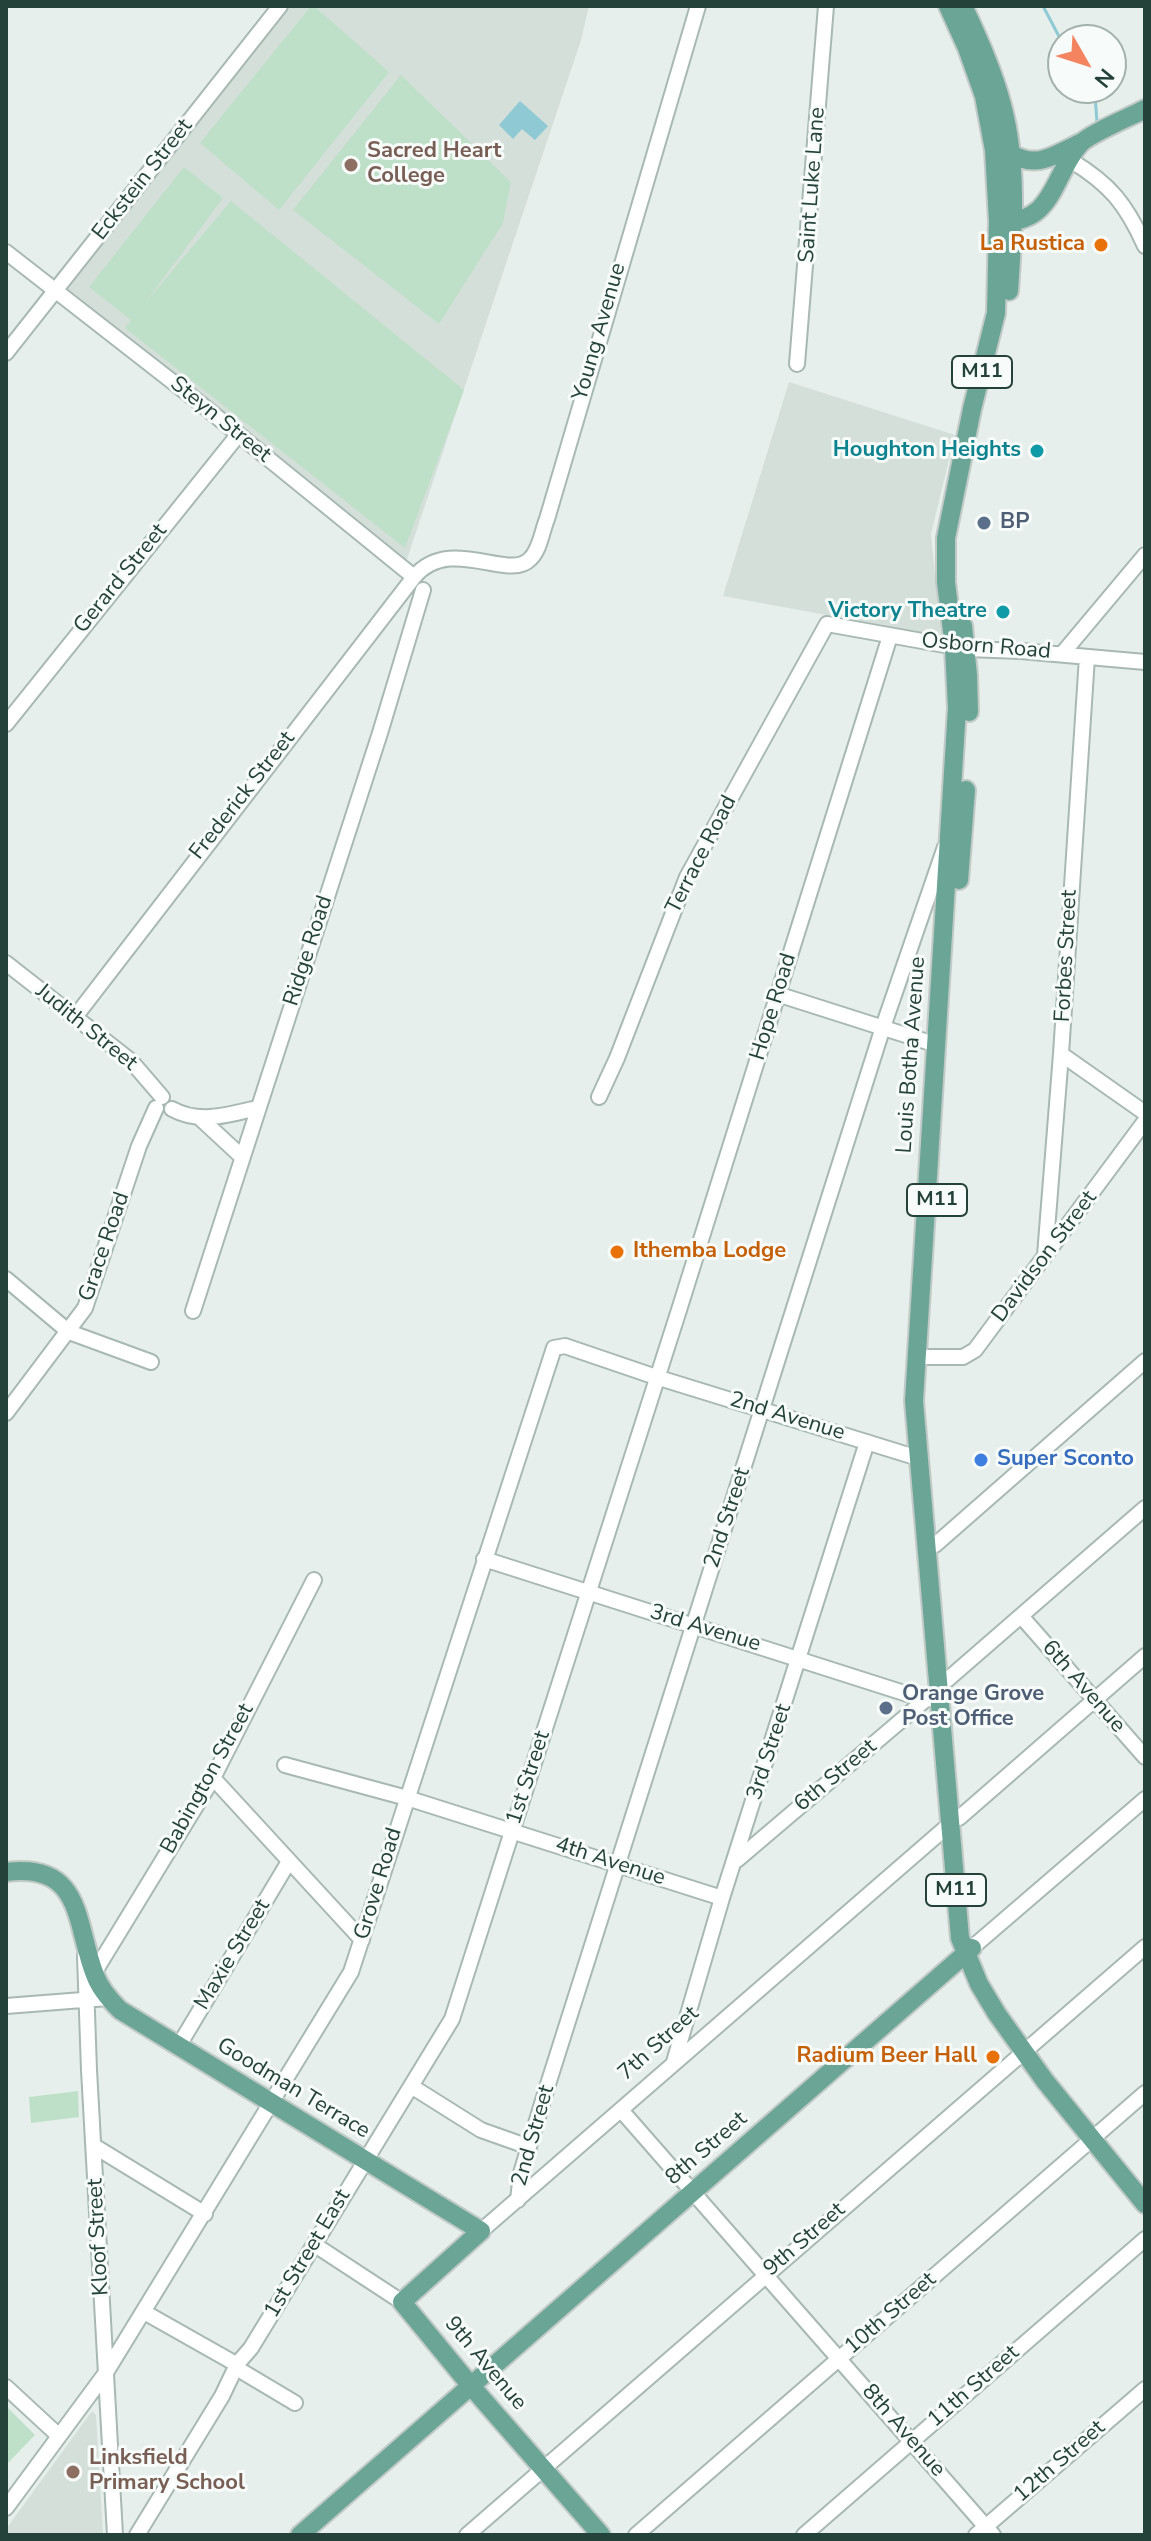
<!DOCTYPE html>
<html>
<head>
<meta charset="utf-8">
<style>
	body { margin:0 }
	#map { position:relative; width:1151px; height:2541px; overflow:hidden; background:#e6efeb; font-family:"Nunito Sans",sans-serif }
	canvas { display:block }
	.frame { position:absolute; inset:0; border:8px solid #24423a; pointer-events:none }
	.north { position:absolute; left:1047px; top:24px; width:80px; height:80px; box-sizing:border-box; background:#f7fbf9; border:2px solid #a3b1ad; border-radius:50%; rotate:129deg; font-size:22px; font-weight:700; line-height:32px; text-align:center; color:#24423a }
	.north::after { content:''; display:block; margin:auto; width:28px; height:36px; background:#f4845f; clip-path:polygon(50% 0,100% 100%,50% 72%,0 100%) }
</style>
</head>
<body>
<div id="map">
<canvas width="1151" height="2541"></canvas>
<div class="frame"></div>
<div class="north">N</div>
</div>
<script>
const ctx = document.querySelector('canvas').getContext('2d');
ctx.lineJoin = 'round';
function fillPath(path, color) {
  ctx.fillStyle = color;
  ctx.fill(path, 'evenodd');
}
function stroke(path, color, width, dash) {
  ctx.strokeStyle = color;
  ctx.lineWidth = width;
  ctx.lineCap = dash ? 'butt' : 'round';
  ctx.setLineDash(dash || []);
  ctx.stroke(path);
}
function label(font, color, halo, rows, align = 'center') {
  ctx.font = font + ' "Nunito Sans",sans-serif';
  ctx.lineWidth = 6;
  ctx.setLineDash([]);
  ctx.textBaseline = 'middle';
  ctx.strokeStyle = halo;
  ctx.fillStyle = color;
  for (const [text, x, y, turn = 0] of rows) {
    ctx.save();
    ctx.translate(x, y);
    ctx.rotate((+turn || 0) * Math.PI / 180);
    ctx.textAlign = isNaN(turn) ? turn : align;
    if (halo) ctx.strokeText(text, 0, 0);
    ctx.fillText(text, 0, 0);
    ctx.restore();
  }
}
const built = new Path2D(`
	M290 6H589L581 40 405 565 63 290Z
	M789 382 955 435 931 534 941 636 723 596Z
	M92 2411 96 2415 103 2535H6V2529Z`);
const green = new Path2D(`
	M311 6H314L389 72 279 210 200 143Z
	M401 75 511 182 503 223 439 324 293 210Z
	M184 167 223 198 145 303 231 201 464 390 405 548 125 328 131 320 89 287Z
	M78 2091 79 2117 31 2123 29 2097Z
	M6 2406 35 2435 6 2465Z`);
const water = new Path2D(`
	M520 101 548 126 535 140 522 129 513 139 499 125Z`);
const stream = new Path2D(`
	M1043 6 1063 44
	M1090 88 1095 94 1097 123`);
const minor = new Path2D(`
	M1070 160C1110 184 1126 204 1145 246
	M6 252 201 404 414 577C450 534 509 582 530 559 540 550 542 531 547 519L698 6
	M6 353 280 6
	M797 364 826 6
	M1062 654 1145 555
	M6 724 238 435
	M6 963 131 1061 162 1097
	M777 994 937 1045
	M75 1017 414 577
	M1061 1054 1145 1113
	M599 1097 617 1058 687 877 827 624 967 649 1021 651 1145 662
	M172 1109C199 1124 228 1115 257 1108
	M200 1118 241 1156
	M1045 1255 1061 1054 1087 657
	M6 1279 69 1332 151 1362
	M193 1311 380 733 423 590
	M926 1357H963L975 1350 1145 1121
	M6 1413 85 1308 139 1146 156 1108
	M935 1545 1145 1361
	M484 1559 926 1700
	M1021 1616 1145 1757
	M947 1680 1145 1508
	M285 1765 407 1798 722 1898
	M213 1778 362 1940
	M959 1818 1145 1656
	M737 1860 931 1695
	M974 1946 1145 1799
	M85 1956 89 2070 115 2535
	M94 1973 213 1778 314 1580
	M6 2006 108 1998
	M178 2047 288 1863
	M674 2062 722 1898 867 1442
	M411 2086 481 2130 529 2147
	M621 2110 993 2535
	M94 2146 205 2214
	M518 2200 521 2173 544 2097 883 1027 945 847
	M481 2231 950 1824
	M315 2245 402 2302
	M144 2312 236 2364
	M238 2363 251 2348 452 2019 679 1310 890 636
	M243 2372 295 2403
	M6 2387 59 2436
	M6 2508 105 2374 351 1972 554 1348 565 1346 656 1377 918 1458
	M137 2535 222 2396 234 2371
	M467 2535 1145 1947
	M636 2535 1145 2093
	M804 2535 1145 2239
	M976 2535 1145 2389`);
const major = new Path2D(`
	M948 6 967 48 984 96 994 150 998 221 996 313 972 409 946 538V582L954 647 957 708 914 1401 960 1938 979 1984 997 2014 1045 2081 1145 2204
	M963 6C978 37 993 71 1002 105 1018 163 1013 231 1009 291
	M1010 153C1036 170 1055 155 1080 143
	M1000 221C1054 225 1053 174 1080 144 1089 134 1130 117 1145 109
	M963 626 968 675 969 712
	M959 880 966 790
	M6 1872C84 1862 75 1925 95 1975 100 1989 110 2000 120 2010L481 2231 402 2302 471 2386 601 2535
	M300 2535 972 1948`);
const markers = [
	[351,165,8,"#8d6e63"],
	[1101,245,8,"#e8710a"],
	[1037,451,8,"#0f9aa8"],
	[984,523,8,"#5c6f8a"],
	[1003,612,8,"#0f9aa8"],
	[617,1252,8,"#e8710a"],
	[981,1460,8,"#3f7fe0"],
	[886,1708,8,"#5c6f8a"],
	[993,2057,8,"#e8710a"],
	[73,2472,8,"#8d6e63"]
];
const shields = [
	[982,372,60],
	[937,1200,60],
	[956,1890,60]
];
const shieldNames = [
	["M11",982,372],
	["M11",937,1200],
	["M11",956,1890]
];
const educationNames = [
	["Sacred Heart",367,152],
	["College",367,177],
	["Linksfield",89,2459],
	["Primary School",89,2484]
];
const streetNames = [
	["Eckstein Street",143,180,-52],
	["Saint Luke Lane",813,185,-86],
	["Young Avenue",600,332,-74],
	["Steyn Street",220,420,39],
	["Gerard Street",121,579,-51],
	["Osborn Road",986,647,5],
	["Frederick Street",243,796,-52],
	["Terrace Road",702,855,-63],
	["Ridge Road",309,951,-72],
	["Forbes Street",1067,956,-87],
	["Hope Road",774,1007,-73],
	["Judith Street",86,1028,39],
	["Louis Botha Avenue",912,1055,-86],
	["Grace Road",105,1247,-71],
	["Davidson Street",1045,1257,-53],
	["2nd Avenue",787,1417,17],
	["2nd Street",728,1518,-72],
	["3rd Avenue",705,1629,17],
	["6th Avenue",1083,1687,49],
	["3rd Street",770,1752,-72],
	["6th Street",836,1776,-40],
	["1st Street",529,1778,-72],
	["Babington Street",208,1779,-61],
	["4th Avenue",610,1862,18],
	["Grove Road",379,1884,-73],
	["Maxie Street",233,1955,-59],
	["7th Street",659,2044,-42],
	["Goodman Terrace",293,2089,31],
	["2nd Street",534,2136,-74],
	["8th Street",707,2149,-41],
	["Kloof Street",99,2237,-93],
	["9th Street",805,2240,-41],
	["1st Street East",308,2254,-59],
	["10th Street",891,2314,-41],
	["9th Avenue",485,2364,50],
	["11th Street",974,2387,-41],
	["8th Avenue",903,2431,49],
	["12th Street",1060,2462,-41]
];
const foodNames = [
	["La Rustica",1085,245],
	["Ithemba Lodge",633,1252,"left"],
	["Radium Beer Hall",977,2057]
];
const cultureNames = [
	["Houghton Heights",1021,451],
	["Victory Theatre",987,612]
];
const serviceNames = [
	["BP",1000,523],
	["Orange Grove",902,1695],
	["Post Office",902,1720]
];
const shopNames = [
	["Super Sconto",997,1460]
];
fillPath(built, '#d4dfda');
fillPath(green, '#bfe0c8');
fillPath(water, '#8ec9d4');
stroke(stream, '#8ec9d4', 3);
stroke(minor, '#a8b8b2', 18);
stroke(major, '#c2cac8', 22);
stroke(minor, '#fff', 14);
stroke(major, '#6aa596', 18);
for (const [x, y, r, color] of markers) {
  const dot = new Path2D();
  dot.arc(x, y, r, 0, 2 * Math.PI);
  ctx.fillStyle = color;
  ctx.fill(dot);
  stroke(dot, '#f7fbf9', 3);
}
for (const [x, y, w] of shields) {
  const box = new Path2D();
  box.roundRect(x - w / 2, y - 16, w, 32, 6);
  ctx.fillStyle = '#f7fbf9';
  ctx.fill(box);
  stroke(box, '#24423a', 2);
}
label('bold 20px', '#24423a', null, shieldNames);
label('bold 22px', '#785e54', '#f7fbf9', educationNames, 'left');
label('22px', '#24423a', '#f7fbf9', streetNames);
label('bold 22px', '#c56008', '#f7fbf9', foodNames, 'right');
label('bold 22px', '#0d838f', '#f7fbf9', cultureNames, 'right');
label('bold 22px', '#4e5e75', '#f7fbf9', serviceNames, 'left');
label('bold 22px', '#366cbe', '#f7fbf9', shopNames, 'left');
</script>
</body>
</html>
